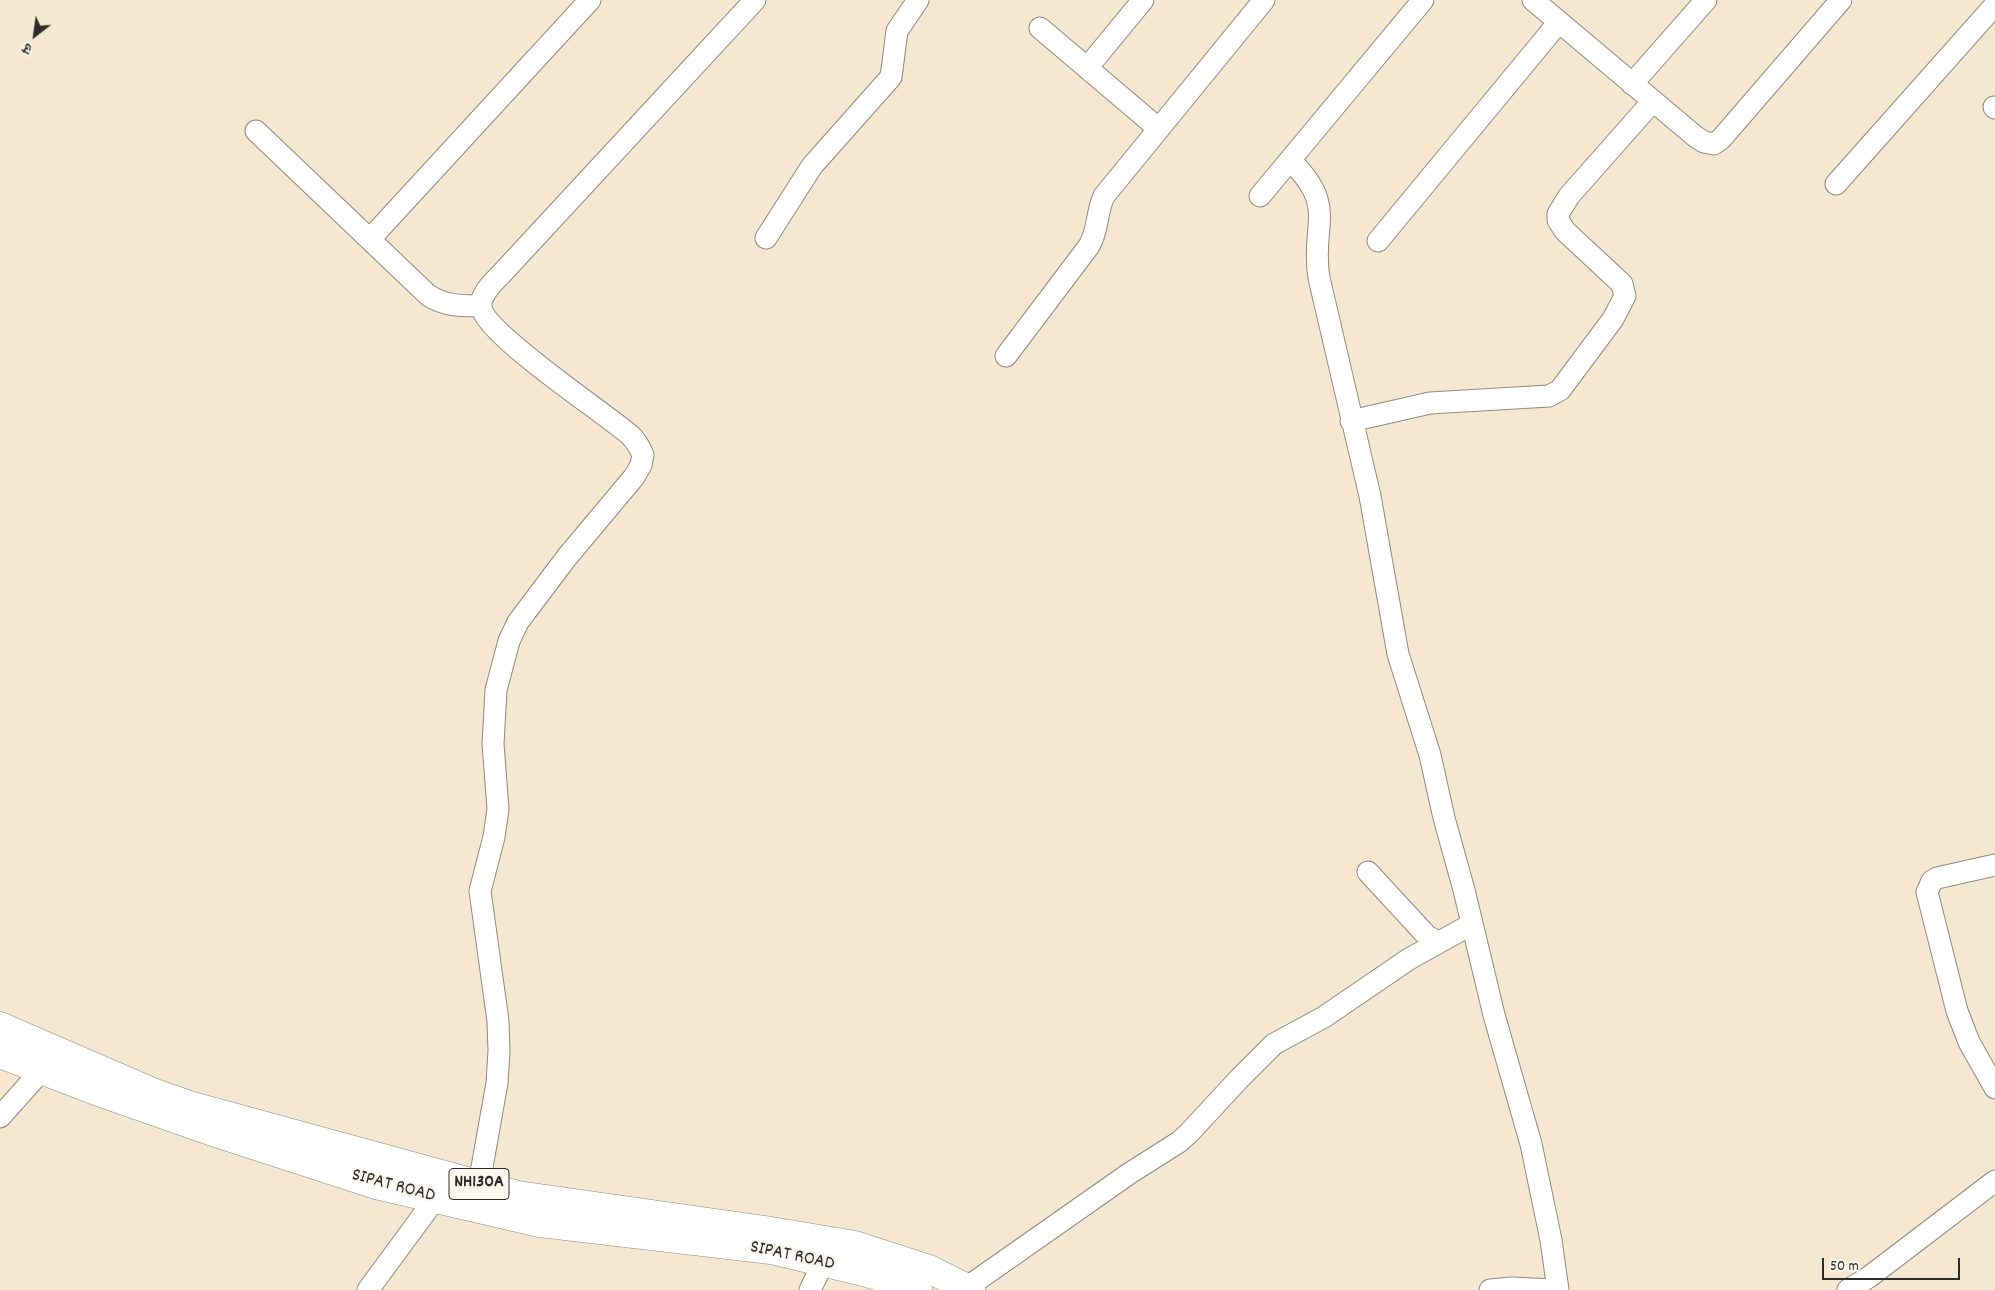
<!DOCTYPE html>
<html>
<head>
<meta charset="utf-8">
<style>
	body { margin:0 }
	#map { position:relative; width:1995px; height:1290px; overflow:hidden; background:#f6e7d0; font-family:Dekko,"Playpen Sans Deva",sans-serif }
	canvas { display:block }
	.north { position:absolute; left:10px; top:10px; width:50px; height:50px; -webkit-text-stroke:4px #fbf7ec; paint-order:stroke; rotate:210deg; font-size:14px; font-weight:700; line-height:20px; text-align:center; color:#2b2b2b }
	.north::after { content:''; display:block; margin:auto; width:18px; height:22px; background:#2b2b2b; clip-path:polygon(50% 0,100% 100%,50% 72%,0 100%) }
	.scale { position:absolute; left:1822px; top:1258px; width:138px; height:22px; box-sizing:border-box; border:2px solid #2b2b2b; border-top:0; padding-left:6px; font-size:15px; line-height:18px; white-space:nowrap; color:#2b2b2b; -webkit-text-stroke:4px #fbf7ec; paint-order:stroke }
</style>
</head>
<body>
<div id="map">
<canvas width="1995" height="1290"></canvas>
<div class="north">उ</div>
<div class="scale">50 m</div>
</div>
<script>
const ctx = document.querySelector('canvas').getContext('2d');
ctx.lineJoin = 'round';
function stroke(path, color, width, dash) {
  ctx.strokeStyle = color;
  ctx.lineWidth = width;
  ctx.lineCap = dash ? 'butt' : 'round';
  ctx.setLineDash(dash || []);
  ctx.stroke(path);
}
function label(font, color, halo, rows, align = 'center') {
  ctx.font = font + ' Dekko,sans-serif';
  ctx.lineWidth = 4;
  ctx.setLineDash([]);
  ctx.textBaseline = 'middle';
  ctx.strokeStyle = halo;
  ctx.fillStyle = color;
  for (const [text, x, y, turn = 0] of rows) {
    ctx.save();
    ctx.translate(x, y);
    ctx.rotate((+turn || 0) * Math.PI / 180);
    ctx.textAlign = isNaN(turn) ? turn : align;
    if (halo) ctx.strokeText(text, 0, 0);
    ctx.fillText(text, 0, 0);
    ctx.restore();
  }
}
const minor = new Path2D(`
	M1533 0 1696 137 1704 142 1714 144 1721 139 1841 0
	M1040 28 1159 129
	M1087 68 1143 0
	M1632 84 1706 0
	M1994 107 1995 108
	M256 131 428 295C444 306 462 307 481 305
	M1290 160C1339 208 1310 224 1319 278L1370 496 1398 654 1430 755 1444 818 1464 890 1494 1015 1531 1144 1551 1240 1558 1290
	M1836 184 1995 5
	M1260 196 1423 0
	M766 238 812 166 891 77 897 31 918 0
	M370 239 590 0
	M1378 241 1559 22
	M1006 356 1089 246C1099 229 1096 213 1104 196L1264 0
	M1351 421 1430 403 1549 396 1560 390 1613 319 1625 296 1622 284 1565 231 1558 220V214L1569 196 1653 101
	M1995 865 1937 878 1932 881 1927 892 1957 1011 1969 1042 1995 1088
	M1368 872 1427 936 1438 942
	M0 1117 41 1071
	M479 1184 497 1083 499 1051 498 1021 480 891 494 837 498 809 493 744 496 690 509 641 518 622 567 557 634 477 641 465 643 455C640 448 636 441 631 436 607 414 479 331 481 304 482 291 497 279 505 270L755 0
	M966 1288 1130 1173 1179 1142 1189 1133 1239 1079 1274 1044 1324 1017 1409 959 1472 924
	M368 1290 435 1199
	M810 1290 823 1263
	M1490 1290 1512 1288 1553 1290
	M1848 1290 1869 1277 1995 1181`);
const trunk = new Path2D(`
	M0 1026 155 1093 189 1105 518 1195 765 1230 855 1245 929 1269 971 1290
	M0 1054 93 1090 216 1133 376 1185 540 1223 771 1250 867 1273 918 1290`);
const shields = [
	[479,1184,60]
];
const shieldNames = [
	["NH130A",479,1184]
];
const streetNames = [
	["SIPAT ROAD",393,1187,15],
	["SIPAT ROAD",792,1257,12]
];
stroke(minor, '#90897e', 23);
stroke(trunk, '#90897e', 29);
stroke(minor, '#fff', 21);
stroke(trunk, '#fff', 28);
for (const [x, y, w] of shields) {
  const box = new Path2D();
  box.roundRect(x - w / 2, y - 15.5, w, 31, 4);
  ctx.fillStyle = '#fbf7ec';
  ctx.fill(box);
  stroke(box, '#2b2b2b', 1);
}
label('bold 18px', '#2b2b2b', null, shieldNames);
label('19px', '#2b2b2b', '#fbf7ec', streetNames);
</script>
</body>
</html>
